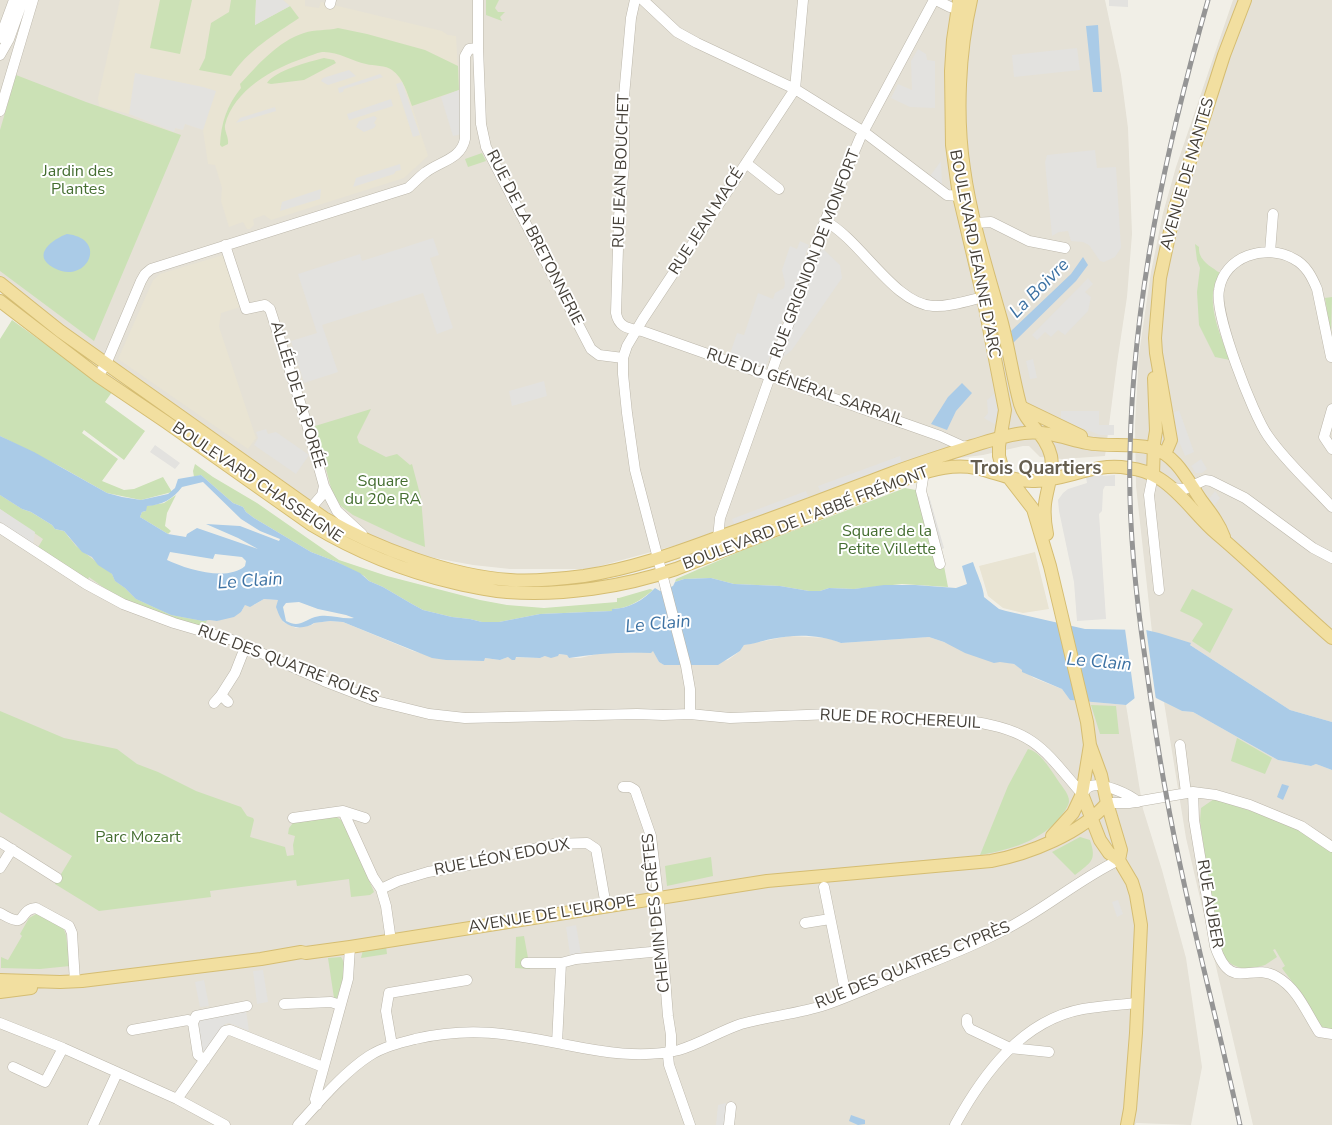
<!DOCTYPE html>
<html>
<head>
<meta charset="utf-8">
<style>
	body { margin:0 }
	canvas { display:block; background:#f1efe7 }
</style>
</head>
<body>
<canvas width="1332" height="1125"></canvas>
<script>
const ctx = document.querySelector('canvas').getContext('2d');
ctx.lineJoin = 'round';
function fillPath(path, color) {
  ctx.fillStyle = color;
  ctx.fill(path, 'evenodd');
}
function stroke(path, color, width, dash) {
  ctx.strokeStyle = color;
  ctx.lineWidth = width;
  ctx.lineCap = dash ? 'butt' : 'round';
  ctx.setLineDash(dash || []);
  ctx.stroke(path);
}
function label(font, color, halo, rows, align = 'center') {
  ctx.font = font + ' "Nunito Sans",sans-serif';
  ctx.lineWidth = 4;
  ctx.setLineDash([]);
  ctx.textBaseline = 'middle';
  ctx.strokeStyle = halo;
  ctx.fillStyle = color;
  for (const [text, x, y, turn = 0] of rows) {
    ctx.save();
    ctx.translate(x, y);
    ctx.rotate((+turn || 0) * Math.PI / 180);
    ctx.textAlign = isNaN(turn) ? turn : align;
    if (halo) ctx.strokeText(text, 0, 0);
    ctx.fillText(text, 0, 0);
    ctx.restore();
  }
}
const residential = new Path2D(`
	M0 0H1105L1121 75 1128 128 1132 234 1127 297 1117 363 1105 456 1062 459 1040 457 1029 446H1023L983 455 944 460 699 539 589 569H510L473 565 352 543 19 309 0 290Z
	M1233 0H1332V722L1290 710 1190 645 1152 632 1136 486 1135 425 1139 354 1151 272 1163 213 1176 167Z
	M0 495 203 621 209 620 217 621 241 612 245 605H254L264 599 278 600 283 622 296 628 312 625 314 623 330 621 343 622 413 651 446 660 484 661V658L500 660 508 657 540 658 545 656 558 654 567 655 569 658H580L606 652 631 653 653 650 659 662 664 665 722 661 728 660 740 651 744 645 789 636 828 638 841 643 929 637 1000 661 1014 664 1034 678 1062 689 1070 700 1126 705 1143 809 1162 870 1186 958 1202 1067 1191 1125 1136 1123 1135 1125H0Z
	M1164 702 1182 711 1193 712 1278 760 1311 766 1316 764 1332 770V1125H1253L1186 838Z`);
const education = new Path2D(`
	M120 0H305V6L319 8 321 2 442 31 448 35 456 36 459 90 412 106 428 156 404 178 271 220 264 215 253 219 254 225 250 229H247L243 222 229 227 221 201 222 188 216 168 215 165 208 164 203 130 185 124 183 130 175 128 174 132 129 114 99 106 98 98Z
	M223 255 240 307 221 313 219 327 256 438 248 449 118 359 153 280 160 274Z
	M1035 552 1049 609 1023 613 1003 608 988 596 979 566Z`);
const green = new Path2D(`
	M160 0H192L180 54 150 48Z
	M231 0H256L255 25 290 6 299 18C274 35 248 50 231 76L199 70 205 58 211 23 229 12Z
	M486 0H499L495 8 498 12H505L500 17 502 21 486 15Z
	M338 28 367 34 425 50 458 66 459 90 412 106C407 93 404 79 392 70 386 65 374 66 366 64 352 61 337 51 322 52 316 53 310 56 304 58 272 69 234 90 225 125 224 131 229 137 228 144L222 147 220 145C221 123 227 105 241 88L240 84C258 65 278 41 304 33 315 29 327 31 338 28Z
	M324 58 334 60 336 63 304 80 271 84 267 83C276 70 308 62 324 58Z
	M16 75 86 102 181 135 94 341 0 271V130Z
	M482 153 486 161 468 167 465 159Z
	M1195 244 1199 247C1198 260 1210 266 1220 273 1203 299 1220 334 1230 360L1215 357 1199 325 1197 292 1200 268 1197 260Z
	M1332 297 1331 337 1325 298Z
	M12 320 112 392 105 402 145 431 124 460 84 430 82 433 118 459 102 481 124 490 134 489 163 477 172 492 141 500 107 493 61 467 0 436V339Z
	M371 409 357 437 359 443 386 457 397 454 410 465 412 464 421 498 425 547 402 538 353 515 341 506 332 492 315 426Z
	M195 464 213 477 257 503 339 560 387 576 480 600 507 605 544 608 617 602V598H619L650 589 653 590C641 600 628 609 612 609V611L540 614 499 622H482L470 619 452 617 423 610 412 604 383 587 369 581 364 576 337 562 311 552 254 518 246 512 243 507 233 503 201 475 194 477 193 471Z
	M905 488 921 491 935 564 937 568 944 566 948 587 902 584 854 589 829 588 820 591H809L780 586 734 584 711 578 684 579 675 582 676 579 743 550Z
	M0 495 22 509 31 512 52 525 55 529 64 531 76 546 112 574 115 581 125 588 136 599 171 615 203 621 207 620 204 628 172 619 121 600 89 577 88 580 37 549 43 539 0 509Z
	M176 495 167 513 165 526 171 531 168 534 140 517 142 512 146 511V506L164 503Z
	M1192 589 1233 609 1210 653 1192 641 1203 624 1199 620 1180 611Z
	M1091 705 1116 706 1119 734H1100Z
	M0 711 64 738 117 749 137 764 158 772 196 791 241 807 247 816 253 818 254 820 250 837 285 847 287 856 294 855 293 845 295 836 288 834 289 828 293 823 335 816 341 820 346 825 374 892 370 895 351 897 349 879 297 886 296 880 210 891 211 897 99 911 55 884 72 856 0 812Z
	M1237 738 1272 758 1265 774 1231 761Z
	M1028 749C1040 752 1048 766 1055 776 1059 783 1070 794 1069 802 1068 807 1064 812 1061 816 1042 841 1009 850 980 855L1008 786Z
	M1214 799 1288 823 1332 851V1031L1320 1028 1307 1001 1284 971 1282 968 1285 966 1275 949 1273 950 1277 957 1265 965 1246 970 1233 965 1226 960 1218 946 1200 821 1201 808Z
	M1080 837 1090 840C1097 861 1091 862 1075 875L1052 852Z
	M711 857 713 876 667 886 665 866Z
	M38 913 63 927 66 935 70 966 40 969 1 968V957L8 960 22 936 20 934 29 918Z
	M524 936 530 969 515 968 516 937Z
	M386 946 387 954 361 958 363 950Z
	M341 957C349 967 340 987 337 998H334L328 958Z`);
const parking = new Path2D(`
	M256 0H283L290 6 255 25Z
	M1109 0H1128V7L1109 6Z
	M1077 48 1080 70 1014 77 1012 55Z
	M918 49 926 54 927 60 935 61V108L910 107 891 98 898 84 912 90 911 61Z
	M349 70 356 76 328 85 321 81 323 78Z
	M135 73 203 87 216 91 203 130 185 124 183 130 175 128 174 132 129 114Z
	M380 74 383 77 344 89 343 92 339 93 338 88Z
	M402 82 420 135 413 137 396 84Z
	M459 90 462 134 453 136 441 97Z
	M391 99 393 106 349 120 347 114Z
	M275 107 276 111 236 123 240 118Z
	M374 116 377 118 374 123 376 125 374 128 364 132 356 127 359 121Z
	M1095 150 1097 168 1116 167 1121 248 1115 257 1104 262 1100 261 1089 245 1083 242 1071 241 1068 231 1059 232 1052 236 1045 162 1047 155Z
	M941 161 942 184 930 176Z
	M400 164 401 170 396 171 394 174 353 187 356 178Z
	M321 189 320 199 280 211 282 202Z
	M433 238 439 255 430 258 453 328 437 334 423 293 322 325 338 372 304 383 291 341 317 333 298 274 360 254 362 261Z
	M800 241 809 245 766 367 730 354 737 333 744 335 758 293 773 299 775 293 784 288 785 283 782 270 790 246 797 249Z
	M821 247 840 265 842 278 792 350 781 359Z
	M1088 278 1093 284 1085 292 1091 297 1088 311 1065 335 1058 330 1051 337 1045 332 1037 340 1032 335Z
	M1033 359 1037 378 1030 379 1026 361Z
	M544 381 547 396 512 406 509 391Z
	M995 393 999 414 996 425 984 418 988 413 987 400Z
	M1179 410 1194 452 1185 456 1177 437 1173 413Z
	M1061 411H1099V425H1114V435H1100L1061 420Z
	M266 429 268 434 276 432 309 455 296 474 254 445 258 438 256 432Z
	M155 445 180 463 175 469 150 452Z
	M900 456 902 463 821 493 818 486Z
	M1201 459 1207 469 1202 473H1196L1191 466Z
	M1102 474 1103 476 1115 475V486H1105L1103 490 1102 511 1099 514 1106 619 1077 621 1074 582 1059 511 1058 500 1063 493 1068 489 1087 483 1086 477Z
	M806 491 809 498 735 526 732 519Z
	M1215 491 1220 498 1213 508 1208 500Z
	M926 496H929L944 548 942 549Z
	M0 509 35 532 33 545 0 523Z
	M1118 900 1123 914 1117 917 1112 902Z
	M576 925 581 954 570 955 566 927Z
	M263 970 268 1002 257 1004 253 971Z
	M204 980 209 1006 200 1007 195 982Z
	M246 1010 249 1031 229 1023 225 1024 205 1051H202L196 1020Z
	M726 1103 724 1125H716L718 1105Z`);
const water = new Path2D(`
	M1098 25 1102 92H1093L1086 26Z
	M67 234C110 239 86 286 54 268 30 255 53 239 67 234Z
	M1083 257 1088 265 1076 281 1013 343 1011 331 1071 274Z
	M962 383 972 393 956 411 947 430 931 424 948 397Z
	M0 436 34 452 107 493 122 497 141 500 168 494 175 488 178 479 201 475 233 503 243 507 246 512 254 518 311 552 337 562 360 573 369 581 383 587 412 604 423 610 452 617 470 619 482 622H499L540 614 612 611V609C628 609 644 600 655 588L660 591 673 586 675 582 684 579 711 578 734 584 780 586 809 591H820L829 588 854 589 884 585H915L956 588 967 584 962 566 973 562C976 572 984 588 984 597L999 609 1006 611 1085 629 1146 630 1159 633 1191 643 1190 645 1290 710 1332 722V770L1316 764 1311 766 1278 760 1193 712 1182 711 1152 696 1135 698 1126 705 1070 700 1062 689 1022 672V670L1014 664 1000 662 994 663 965 653 944 642 929 637 841 643C819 634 794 634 771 639 761 641 754 644 744 645L740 651 718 665H664L659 662 653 651 651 653C623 652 596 653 569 658L567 655 559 654 558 656 551 658 545 656 540 658 516 657 515 660H512L508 657 500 660 485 658 484 661 446 660 432 658 343 622 330 621 314 623C306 629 292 629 284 622 280 619 278 612 276 607L278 600 264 599 250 607 245 605 241 612 234 617 217 621 209 620 203 621 171 615 136 599 125 588 115 581 112 574 98 565 92 557 82 552 64 531 55 529 52 525 31 512 22 509 0 495ZM203 482 241 519 260 531 280 539 279 541 240 526 206 524 238 538 258 549 197 528 187 534 186 537 168 534 140 517 142 512 146 511 147 506C162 505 173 499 182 487ZM170 552 213 559 215 554 242 557 246 561 245 566C227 582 186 569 167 560ZM299 602 318 609 346 615 354 618C342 620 329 613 315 617 303 621 299 628 286 621L283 607 286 603Z
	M1282 784 1289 786 1283 800 1277 797Z
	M851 1115 865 1120V1124L858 1125 849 1121Z`);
const pier = new Path2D(`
	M1146 628 1156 700 1152 698 1135 701 1125 629Z`);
const minor = new Path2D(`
	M478 0V48L481 124 486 147 591 349 599 355 623 358
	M635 0 631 18 624 96V166L619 216 616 313C619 330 632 328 645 332L940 436 962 446 970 447
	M643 0 677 32 697 43 795 89 864 132 947 195 959 196
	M936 0 950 7 965 11
	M330 4 331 0
	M0 38 14 0
	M0 55 9 39 23 0
	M0 111 33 0
	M746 163 779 189
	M825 221C861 240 894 304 933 306 949 307 967 301 983 297
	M975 223 991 222 1029 241 1065 248
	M225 245 246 309 265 305 270 309 306 421 324 486 337 511 362 534
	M1270 252 1273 214
	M1331 357 1317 289C1312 277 1306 265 1294 259 1266 243 1224 256 1219 290 1214 314 1253 415 1268 436 1286 462 1311 484 1332 507
	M98 376 106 364 141 281 145 274 151 269 408 188C414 183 420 176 426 172 441 161 461 159 465 139V56L469 49 478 48
	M1332 409 1324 437 1332 449
	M924 472 921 491 940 564
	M1153 475 1149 495 1159 590
	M1171 488 1185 489 1205 480 1211 481 1245 498 1313 548 1332 558
	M310 509 322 495 324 486
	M0 528 86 584 123 604 174 623 232 640 324 681 376 701 429 714 465 718 637 714 663 715 690 714 730 718 832 714 975 722C1035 731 1045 751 1082 794 1085 791 1086 787 1091 786 1102 782 1129 794 1138 802
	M711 554 718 538 720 518 825 221 860 138 934 0
	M228 702 221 695 235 673 246 645
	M214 703 221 695
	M690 714V689L686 666 635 470 627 413 623 374V358L627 346 643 319 795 89 803 0
	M1180 745 1186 793
	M623 787H630L635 790 651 836 659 904 668 1016 671 1035V1046L668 1056 669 1065 690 1125
	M1193 792 1194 820 1215 946C1231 994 1250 961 1277 977 1298 989 1306 1012 1319 1032L1332 1034
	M1107 803H1129L1193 792 1216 795 1250 805 1301 826 1332 847
	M343 811 373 877 381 889 386 906 391 941
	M293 818 343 811 365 818
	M0 842 57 878
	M0 868 12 849
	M824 887 846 996
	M381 889 398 881 428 872 469 865 553 844 587 843 596 849 606 906
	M0 913C30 931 16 910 36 908L69 926 72 933 75 982
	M805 923 830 919
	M526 963H561L576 959 662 951
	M284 1004 331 1002 340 1005
	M967 1019V1024L970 1029 1010 1048 1049 1052
	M0 1023 63 1048 177 1099 225 1125
	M193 1023 196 1016 247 1006
	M132 1030 188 1020 193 1023 198 1055 205 1060
	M557 1043 561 963
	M392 1045 386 1011 389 993 467 980
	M13 1067 45 1082 63 1048
	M177 1099 225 1031 230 1030 323 1067
	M317 1105 315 1099 348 979 350 947
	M93 1125 117 1073
	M298 1125C319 1102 343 1073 369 1056 383 1047 399 1043 415 1039 473 1026 510 1034 567 1045 602 1052 642 1059 679 1050 700 1044 720 1031 741 1024 769 1016 798 1014 825 1005 848 997 870 987 892 978 929 963 968 949 1004 930 1044 910 1079 879 1119 860
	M729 1125 731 1107
	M955 1125C983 1074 1022 1020 1083 1009 1101 1006 1119 1005 1137 1003`);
const major = new Path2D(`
	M959 0 953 40 951 71 952 145 959 196 983 297 1005 410 999 446V456L1002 467 1009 478 1033 509 1050 566 1087 722 1090 745 1101 775 1107 803 1121 850 1119 860
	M971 0C959 52 956 116 964 169 971 220 988 273 1002 323 1009 350 1013 378 1020 404 1026 424 1046 434 1051 456 1054 472 1047 488 1045 504 1044 514 1045 524 1047 534
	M0 283 60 331 324 518C376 548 450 576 510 580 534 582 560 579 584 576 630 569 673 554 716 538 775 518 834 495 892 473 919 463 945 455 972 446 989 441 1006 435 1024 433 1045 430 1067 439 1087 443 1108 447 1130 443 1151 448 1176 454 1188 481 1201 500 1210 512 1219 523 1224 537
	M0 301 98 376 166 422 312 525C357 552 404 571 455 583 472 587 490 591 507 592 563 596 623 587 676 569L913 476C934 469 954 464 976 468 996 472 1014 482 1035 481 1067 480 1095 462 1128 468 1138 469 1151 473 1160 479 1182 493 1197 517 1217 534 1256 567 1293 604 1332 638
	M1023 408 1081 436
	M1165 454 1171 440 1156 353 1155 338 1160 278 1175 208 1224 55 1245 0
	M1153 475 1154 443 1156 431 1154 378
	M1090 745 1082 794 1100 840 1109 853 1119 860 1132 882 1136 895 1141 925 1136 1033 1130 1109 1127 1125
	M1052 836 1073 813 1082 794
	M0 980 60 982 82 981 261 959 301 952 306 953 350 947 767 881 991 861C1029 854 1082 833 1107 803
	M0 992 31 988`);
const rail = new Path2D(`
	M1208 0C1166 148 1133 298 1130 452 1128 520 1135 590 1145 658 1151 701 1157 745 1165 788 1185 902 1216 1013 1240 1125`);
const streetNames = [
	["RUE JEAN BOUCHET",622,171,-88],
	["AVENUE DE NANTES",1188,174,-74],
	["RUE JEAN MACÉ",707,222,-57],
	["RUE DE LA BRETONNERIE",534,238,63],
	["RUE GRIGNION DE MONFORT",816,254,-69],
	["BOULEVARD JEANNE D’ARC",974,254,79],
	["RUE DU GÉNÉRAL SARRAIL",805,388,19],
	["ALLÉE DE LA PORÉE",297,395,73],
	["BOULEVARD CHASSEIGNE",257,483,34],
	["BOULEVARD DE L'ABBÉ FRÉMONT",806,519,-21],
	["RUE DES QUATRE ROUES",288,665,21],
	["RUE DE ROCHEREUIL",900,720,3],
	["RUE LÉON EDOUX",502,858,-11],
	["RUE AUBER",1209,904,80],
	["CHEMIN DES CRÊTES",657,913,-96],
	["AVENUE DE L'EUROPE",552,915,-9],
	["RUE DES QUATRES CYPRÈS",913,966,-22]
];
const parkNames = [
	["Jardin des",78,172],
	["Plantes",78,190],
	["Square",383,482],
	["du 20e RA",383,500],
	["Square de la",887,532],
	["Petite Villette",887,550],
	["Parc Mozart",138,838]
];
const waterNames = [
	["La Boivre",1040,289,-45],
	["Le Clain",250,582,-4],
	["Le Clain",658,625,-5],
	["Le Clain",1099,663,5]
];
const quarterNames = [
	["Trois Quartiers",1036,469]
];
fillPath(residential, '#e5e1d6');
fillPath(education, '#e9e4d3');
fillPath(green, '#cbe1b5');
fillPath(parking, '#e3e2df');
fillPath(water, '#aacbe7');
fillPath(pier, '#f1efe7');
stroke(minor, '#bcb7ab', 11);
stroke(major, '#d5bd72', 14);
stroke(minor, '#fff', 10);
stroke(major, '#f2dfa0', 12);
stroke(rail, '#959595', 5);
stroke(rail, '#fff', 3, [9]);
label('16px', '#443f37', '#fff', streetNames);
label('16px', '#456e31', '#fff', parkNames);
label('italic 18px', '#3d72a3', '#fff', waterNames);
label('bold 19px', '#655e4f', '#fff', quarterNames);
</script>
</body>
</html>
